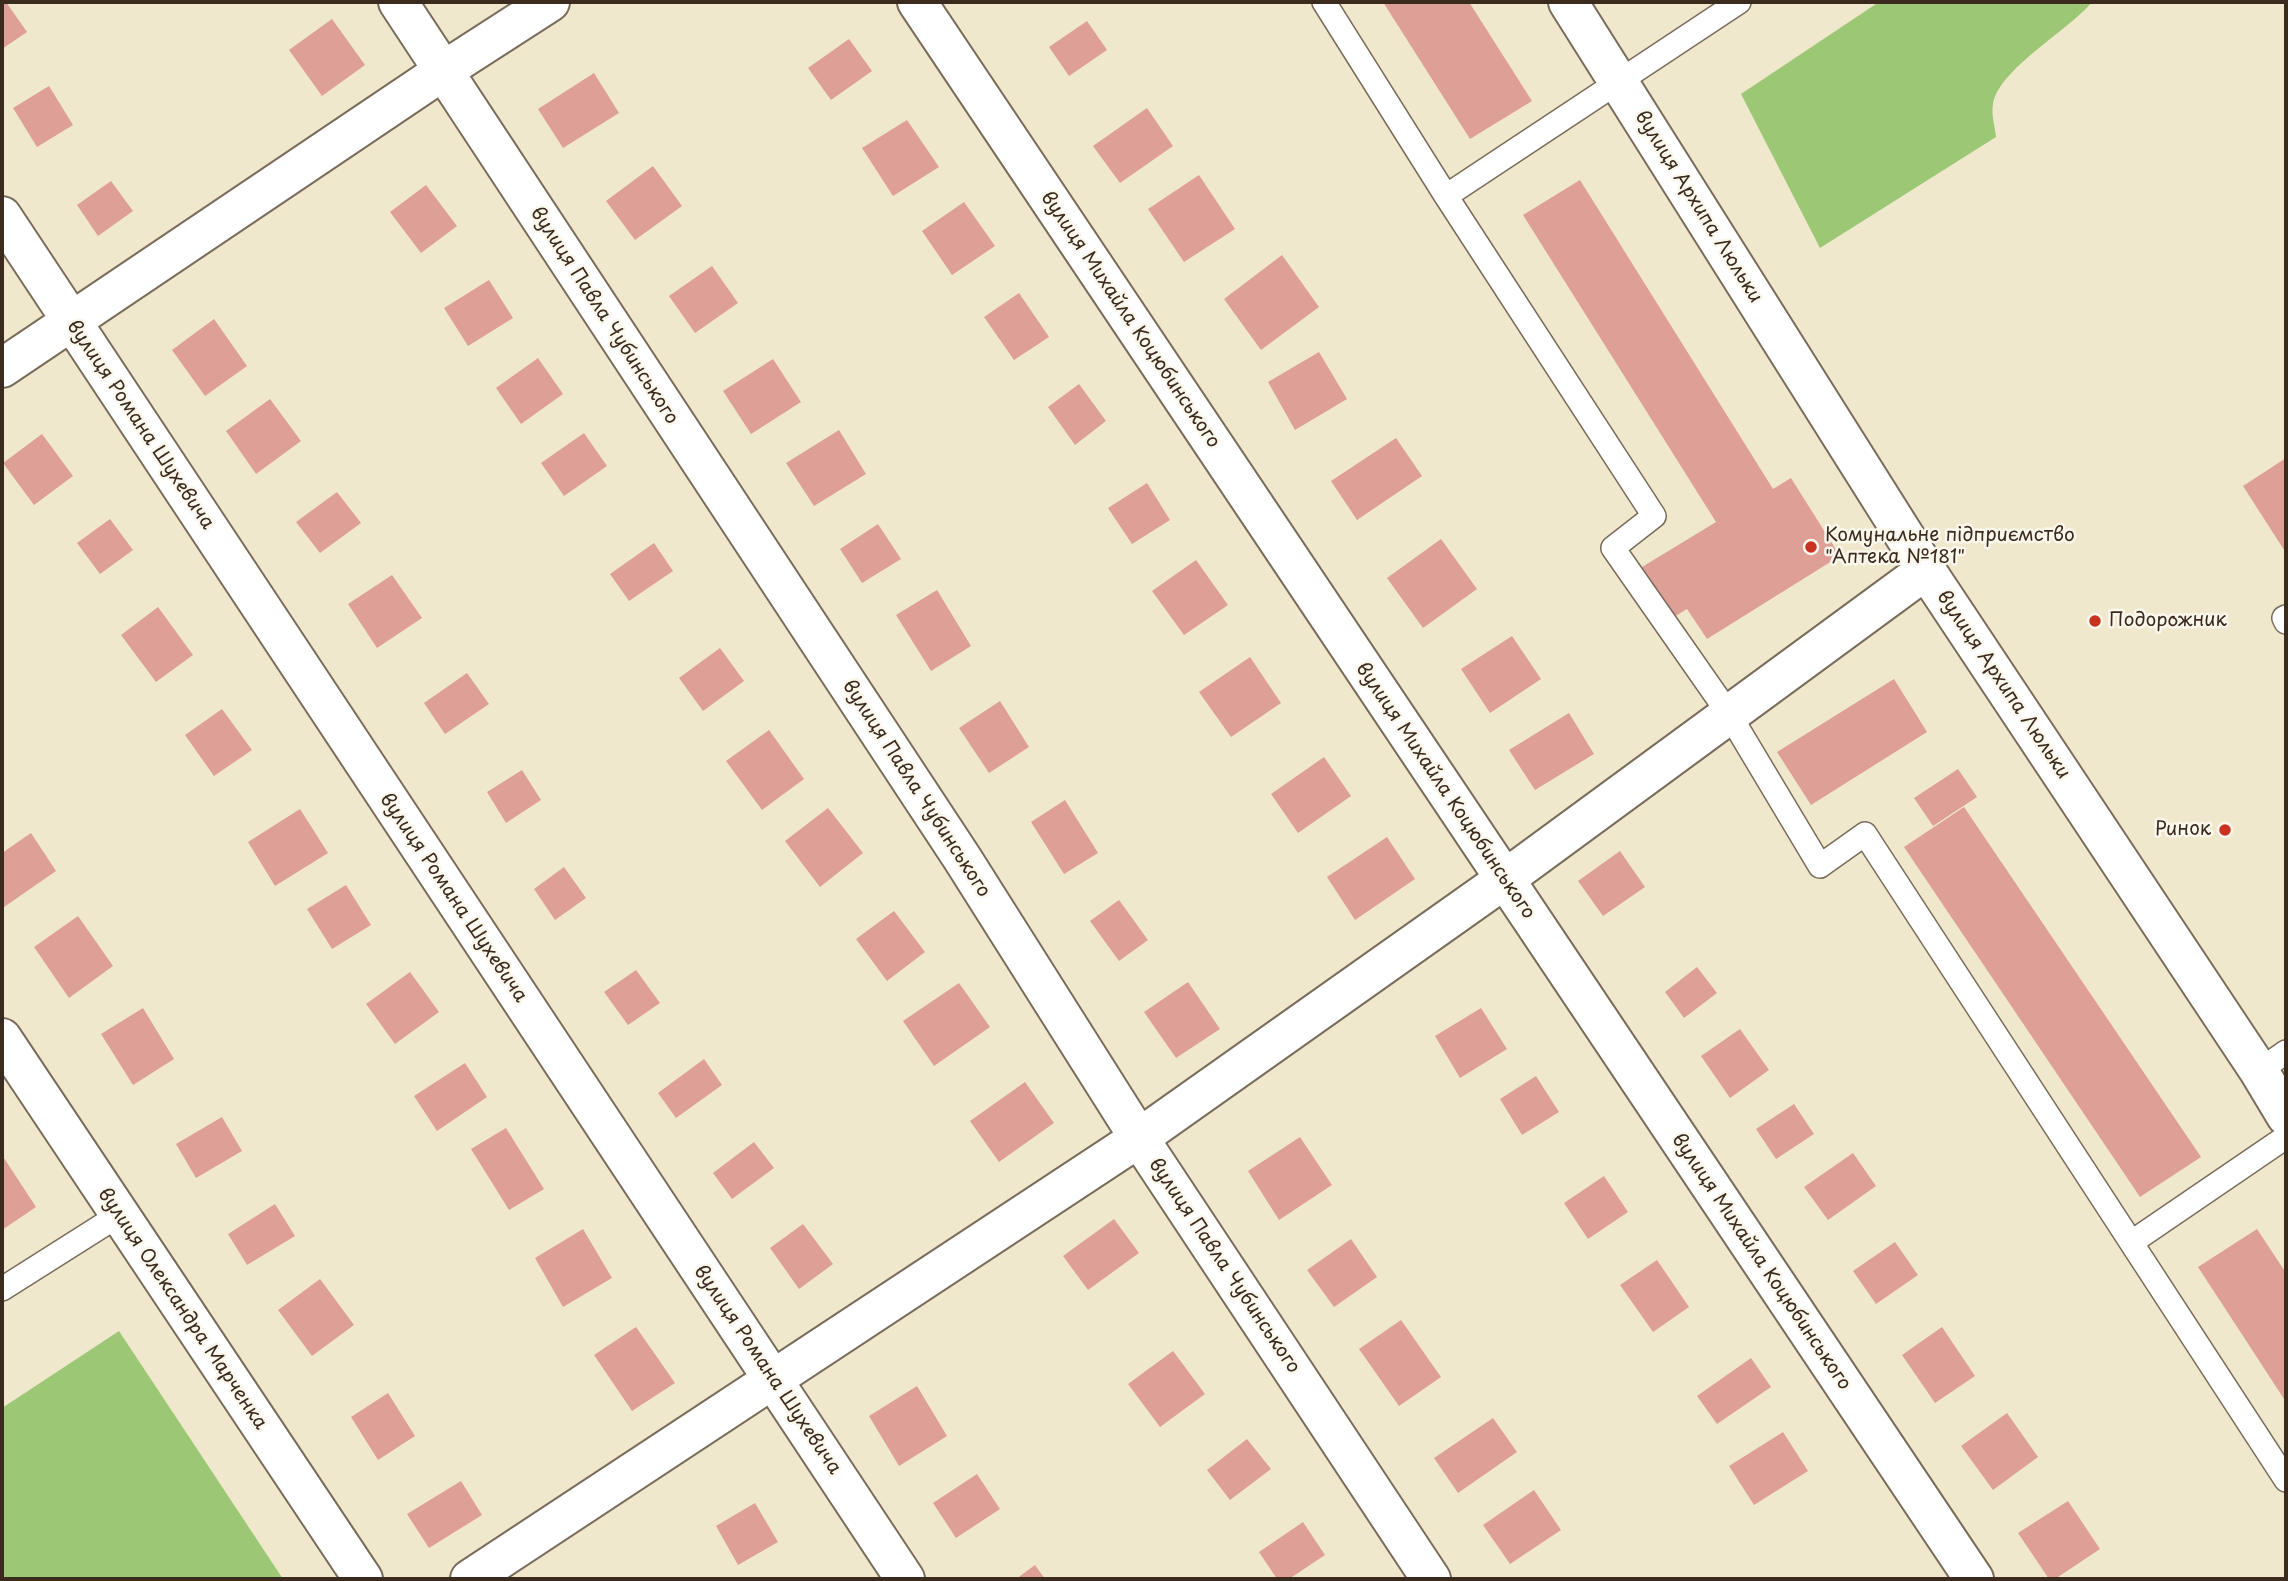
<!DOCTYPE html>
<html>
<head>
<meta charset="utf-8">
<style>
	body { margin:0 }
	#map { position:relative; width:2288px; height:1581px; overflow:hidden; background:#f0e8cd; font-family:"Playpen Sans",sans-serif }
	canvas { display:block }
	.frame { position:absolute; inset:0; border:4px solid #3b2a1e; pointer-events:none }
</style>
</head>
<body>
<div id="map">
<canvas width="2288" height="1581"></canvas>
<div class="frame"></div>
</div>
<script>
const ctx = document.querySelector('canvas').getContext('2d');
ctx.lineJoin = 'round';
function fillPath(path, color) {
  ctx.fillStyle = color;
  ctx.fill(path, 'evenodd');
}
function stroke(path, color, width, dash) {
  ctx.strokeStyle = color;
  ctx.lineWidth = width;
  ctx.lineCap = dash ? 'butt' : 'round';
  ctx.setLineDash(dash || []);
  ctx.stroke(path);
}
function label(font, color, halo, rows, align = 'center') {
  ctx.font = font + ' "Playpen Sans",sans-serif';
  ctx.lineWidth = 5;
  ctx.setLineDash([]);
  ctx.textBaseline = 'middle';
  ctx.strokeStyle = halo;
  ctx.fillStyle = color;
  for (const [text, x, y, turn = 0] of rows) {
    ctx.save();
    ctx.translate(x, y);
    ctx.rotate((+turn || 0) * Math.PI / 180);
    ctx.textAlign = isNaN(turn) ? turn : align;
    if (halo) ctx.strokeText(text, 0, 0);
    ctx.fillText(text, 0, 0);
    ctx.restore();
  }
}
const green = new Path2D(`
	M1879 2H2092C2068 31 1999 69 1993 104 1991 114 1995 127 1996 137L1820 248 1741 94Z
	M119 1331 283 1579H2V1408Z`);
const building = new Path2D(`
	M2 2H6L27 32 2 49Z
	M1383 2H1469L1532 101 1470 139Z
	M332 19 365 65 322 96 289 50Z
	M1087 21 1107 50 1069 76 1049 47Z
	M849 39 872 71 831 100 808 68Z
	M594 73 619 113 563 148 538 109Z
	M49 86 73 125 37 147 13 108Z
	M1147 108 1173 146 1120 183 1093 146Z
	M907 120 939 167 893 196 862 148Z
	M653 166 682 206 635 240 606 201Z
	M1199 175 1235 229 1184 262 1148 209Z
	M1580 180 1773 489 1791 478 1840 556 1707 639 1687 609 1674 617 1642 567 1716 522 1523 215Z
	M111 181 133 211 98 236 77 205Z
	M426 185 457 226 421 253 390 212Z
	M964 202 995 246 952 275 922 231Z
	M1282 255 1319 307 1261 350 1224 299Z
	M712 266 738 303 695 333 669 296Z
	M489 280 513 318 468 346 444 308Z
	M1019 293 1049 337 1014 360 984 317Z
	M214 319 247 366 205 396 172 350Z
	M1319 352 1347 399 1295 430 1268 382Z
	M538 358 563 394 521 424 496 388Z
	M773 359 801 402 751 434 723 391Z
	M1079 384 1106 421 1075 445 1048 407Z
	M270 399 301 441 256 474 226 431Z
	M839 430 866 474 814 506 786 463Z
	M584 433 607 466 564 496 541 463Z
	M42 434 73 476 34 505 3 463Z
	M1396 438 1422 476 1357 520 1331 481Z
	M2286 458V553L2243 486Z
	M1147 483 1170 520 1132 544 1108 508Z
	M337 492 361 523 320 553 296 522Z
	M110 519 133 550 100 574 77 543Z
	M878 524 901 559 862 583 840 549Z
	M1441 539 1477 589 1423 628 1387 578Z
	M654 543 673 571 629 601 610 574Z
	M1196 560 1228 605 1184 635 1152 591Z
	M392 575 422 618 377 648 348 604Z
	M937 590 971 646 931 671 896 615Z
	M158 607 193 655 156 682 121 635Z
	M1512 636 1541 679 1490 713 1461 669Z
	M720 648 744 681 703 711 679 678Z
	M1250 657 1281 703 1231 737 1199 692Z
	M467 673 489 704 445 734 424 703Z
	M1894 679 1927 732 1811 805 1777 752Z
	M1000 701 1029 747 989 773 959 728Z
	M222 709 252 750 214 776 185 735Z
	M1569 713 1594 754 1535 790 1509 750Z
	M769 730 804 779 762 810 726 761Z
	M1324 757 1351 796 1298 833 1271 794Z
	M1958 769 1977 797 1933 826 1914 798Z
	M522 770 541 800 506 823 487 792Z
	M1065 800 1098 853 1064 874 1031 822Z
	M1964 807 2201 1157 2140 1197 1904 847Z
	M828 808 863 853 820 887 785 841Z
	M300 809 328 853 275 886 248 842Z
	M31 833 56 871 4 907 2 904V853Z
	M1387 837 1415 879 1355 920 1327 877Z
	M1620 851 1645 887 1603 916 1578 881Z
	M564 867 586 898 555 920 534 889Z
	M346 885 371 925 332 949 307 909Z
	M1119 900 1148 940 1119 961 1090 921Z
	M894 911 925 952 887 981 856 939Z
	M78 916 113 966 69 998 34 947Z
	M1697 967 1717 993 1684 1018 1665 992Z
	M636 970 660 1003 628 1025 604 992Z
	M410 972 439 1012 395 1044 366 1004Z
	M1188 982 1220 1029 1176 1058 1144 1012Z
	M959 983 990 1027 934 1066 903 1021Z
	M143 1008 174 1059 133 1085 101 1034Z
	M1481 1008 1507 1049 1460 1078 1435 1036Z
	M1740 1029 1769 1070 1730 1098 1701 1056Z
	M704 1059 722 1085 676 1118 658 1093Z
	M465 1063 487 1097 437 1131 414 1096Z
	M1536 1076 1559 1112 1522 1135 1500 1099Z
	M1025 1082 1054 1123 999 1162 970 1121Z
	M1794 1104 1814 1134 1776 1159 1756 1129Z
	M222 1117 242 1151 196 1178 176 1144Z
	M506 1128 544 1189 509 1210 471 1149Z
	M1300 1137 1332 1185 1279 1220 1248 1171Z
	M754 1142 774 1168 732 1199 713 1173Z
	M1853 1153 1876 1186 1828 1220 1804 1187Z
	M2 1155 36 1207 2 1230Z
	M1604 1176 1628 1212 1588 1239 1564 1203Z
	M275 1204 295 1236 247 1265 228 1234Z
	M1114 1219 1139 1253 1088 1290 1063 1256Z
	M803 1224 833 1264 799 1289 770 1248Z
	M583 1229 612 1278 563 1307 535 1258Z
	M2257 1229 2286 1273V1402L2198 1267Z
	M1351 1239 1377 1277 1334 1307 1307 1270Z
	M1895 1242 1918 1275 1876 1304 1853 1271Z
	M1657 1260 1689 1307 1653 1332 1620 1285Z
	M320 1279 354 1325 312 1356 278 1310Z
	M1401 1320 1441 1377 1399 1406 1359 1349Z
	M636 1327 675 1383 632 1411 594 1355Z
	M1942 1327 1975 1376 1935 1403 1902 1355Z
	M1173 1351 1205 1394 1160 1427 1128 1384Z
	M1751 1358 1771 1387 1717 1424 1697 1396Z
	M917 1386 947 1436 899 1466 869 1416Z
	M388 1393 415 1436 378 1460 351 1417Z
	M2007 1413 2038 1457 1993 1490 1961 1446Z
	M1493 1418 1517 1452 1458 1493 1434 1458Z
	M1783 1432 1808 1471 1754 1505 1729 1466Z
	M1247 1439 1271 1469 1230 1500 1207 1470Z
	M977 1474 1000 1509 956 1538 933 1503Z
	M461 1481 482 1515 429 1548 407 1514Z
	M1534 1490 1561 1530 1510 1564 1483 1525Z
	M2068 1501 2100 1549 2055 1579H2049L2018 1533Z
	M755 1503 778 1542 738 1565 716 1526Z
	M1303 1522 1325 1555 1289 1579H1277L1259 1552Z
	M1035 1565 1045 1579H1016Z`);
const service = new Path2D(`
	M1324 2 1446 196 1654 516 1613 548 1729 714 1820 866 1865 834 2286 1480
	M1446 196 1739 2
	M2286 617 2284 618 2286 622
	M2259 1071 2286 1052
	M2132 1242 2286 1137
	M2 1289 119 1215`);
const minor = new Path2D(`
	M398 2 962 858 1139 1138 1431 1579
	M917 2 1974 1579
	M2 216 905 1579
	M2 368 443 71 550 2
	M2 1038 363 1579
	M470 1579 1139 1138 1505 879 1926 570`);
const tertiary = new Path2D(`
	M1568 2 1926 570 2259 1071 2286 1116`);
const markers = [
	[1811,547,7,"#c8321e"],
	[2095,621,7,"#c8321e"],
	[2225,830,7,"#c8321e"]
];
const streetNames = [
	["вулиця Архипа Люльки",1698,207,58],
	["вулиця Павла Чубинського",604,316,57],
	["вулиця Михайла Коцюбинського",1130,320,56],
	["вулиця Романа Шухевича",140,425,56],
	["вулиця Архипа Люльки",2003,685,56],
	["вулиця Павла Чубинського",916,789,57],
	["вулиця Михайла Коцюбинського",1445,791,56],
	["вулиця Романа Шухевича",453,898,56],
	["вулиця Михайла Коцюбинського",1761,1262,56],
	["вулиця Павла Чубинського",1224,1266,56],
	["вулиця Олександра Марченка",182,1309,56],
	["вулиця Романа Шухевича",767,1370,56]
];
const poiNames = [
	["Комунальне підприємство",1825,536],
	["\"Аптека №181\"",1825,558],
	["Подорожник",2109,621],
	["Ринок",2211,830,"right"]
];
fillPath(green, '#9cc876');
fillPath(building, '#de9f97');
stroke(service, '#7a6c5b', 26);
stroke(minor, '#7a6c5b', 42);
stroke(tertiary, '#7a6c5b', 42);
stroke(service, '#fff', 23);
stroke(minor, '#fff', 38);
stroke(tertiary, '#fff', 38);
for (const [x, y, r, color] of markers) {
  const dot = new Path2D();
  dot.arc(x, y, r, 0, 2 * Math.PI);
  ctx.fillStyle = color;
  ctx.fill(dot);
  stroke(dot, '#fbf7ec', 2.5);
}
label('19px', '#3b2a1e', '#fbf7ec', streetNames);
label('19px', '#3b2a1e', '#fbf7ec', poiNames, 'left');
</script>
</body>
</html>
